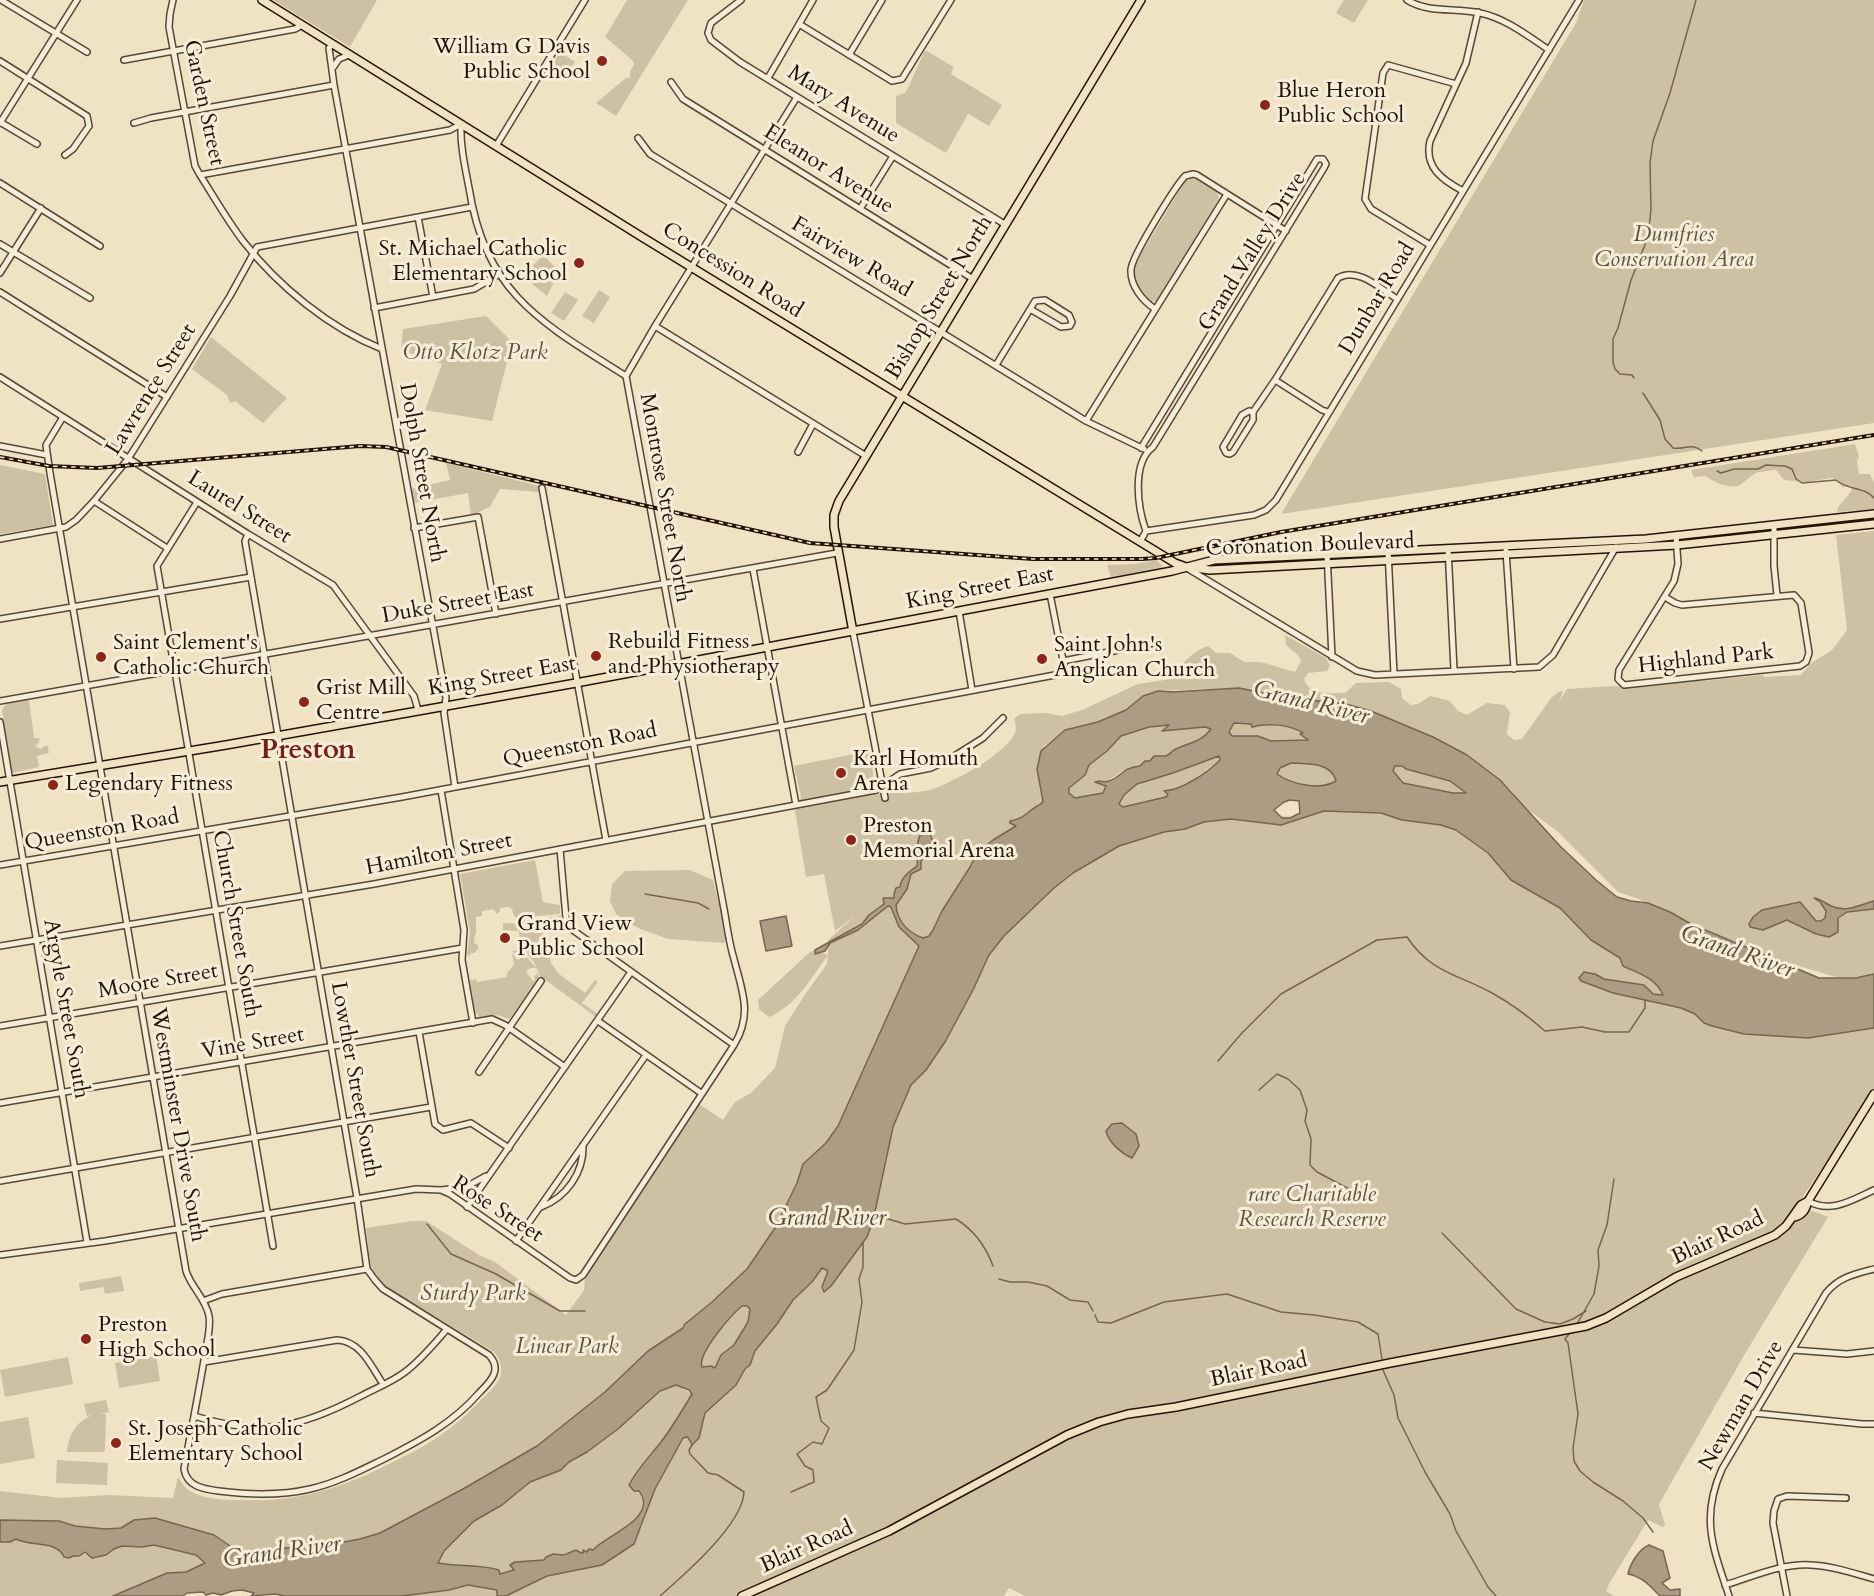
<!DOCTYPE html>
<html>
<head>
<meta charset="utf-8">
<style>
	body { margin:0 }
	canvas { display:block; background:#f0e3c3 }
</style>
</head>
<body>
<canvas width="1874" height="1596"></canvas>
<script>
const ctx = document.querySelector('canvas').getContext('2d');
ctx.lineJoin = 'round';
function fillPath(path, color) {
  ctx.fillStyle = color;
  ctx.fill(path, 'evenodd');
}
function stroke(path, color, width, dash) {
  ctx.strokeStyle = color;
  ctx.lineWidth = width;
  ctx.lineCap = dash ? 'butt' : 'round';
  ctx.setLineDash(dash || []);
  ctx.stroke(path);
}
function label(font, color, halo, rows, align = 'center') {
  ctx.font = font + ' Cardo,serif';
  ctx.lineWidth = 6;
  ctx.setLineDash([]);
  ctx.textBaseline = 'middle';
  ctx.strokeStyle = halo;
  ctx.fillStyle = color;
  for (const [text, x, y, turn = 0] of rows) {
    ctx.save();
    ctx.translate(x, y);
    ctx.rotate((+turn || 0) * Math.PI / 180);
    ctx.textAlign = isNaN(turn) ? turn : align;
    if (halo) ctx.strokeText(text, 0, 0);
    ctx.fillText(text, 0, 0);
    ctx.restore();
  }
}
const green = new Path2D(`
	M273 0H377L350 47Z
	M627 0H688L616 116 596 103 626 78H630V72L634 64 632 60 605 37Z
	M1344 0H1368L1354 23 1336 13Z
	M1584 0H1874V423L1281 514 1576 23Z
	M925 50 954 67 951 74 1002 105 989 126 968 114 946 153 896 123V96L905 93 908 88Z
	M560 52 575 62 564 78 557 76 549 70Z
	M1193 178 1217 192 1219 199 1156 301 1151 302C1139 293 1131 276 1136 262L1185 181Z
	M543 255 555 267V280L547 296 523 276Z
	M599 290 610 297 594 323 582 316Z
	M565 292 578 300 564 321 551 313Z
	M486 316 512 342 492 421 425 410 442 364 401 350 403 329Z
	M211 337 287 398 263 423 235 401 230 403 227 395 192 369Z
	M1855 444 1859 457 1857 461 1859 474H1870L1874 483V509L1837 512 1838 507 1852 490 1850 487H1842L1838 480 1832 478 1806 482 1784 480 1776 470C1769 470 1765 472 1758 472 1751 475 1744 483 1738 486 1729 488 1712 482 1706 476L1694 477 1691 470Z
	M446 463 540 486 538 492 500 489 490 507C483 509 478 514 471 515L468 493 414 503 411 489 450 480Z
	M0 465 45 474 53 525 0 534Z
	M1874 531V974L1849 981 1796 965 1712 945 1639 899 1618 892 1557 831 1515 800 1513 792 1500 780 1467 755 1433 737 1399 722 1346 704 1283 697 1239 688 1158 691 1143 696 1126 710 1098 722 1065 730 1044 746 1037 769 1043 801 1041 804 1035 807 1020 819 1016 826 993 840 974 859 942 911 933 930 929 936 923 939 838 1126 826 1143 803 1164 797 1183 775 1228 747 1269 712 1302 685 1324 683 1328 648 1351 605 1392 537 1446 463 1489 380 1533 360 1539 317 1547 247 1553 239 1552 214 1535 134 1520 121 1528 105 1529 75 1526 59 1521 0 1520V1491L61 1498 108 1495 173 1498 178 1477C181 1481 183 1485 186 1488 199 1499 223 1500 239 1500 298 1503 345 1487 397 1460 428 1445 456 1427 479 1402 486 1394 500 1384 501 1373 502 1365 499 1358 494 1352L386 1287C366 1273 370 1251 366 1228L412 1221H426L479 1255 495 1262 566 1315 584 1290 585 1277 699 1104 723 1120 735 1102 751 1093 775 1068 785 1026 806 993 827 964 828 955C812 977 796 1006 769 1017L759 1009 758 1000 810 952 815 950 828 955V940L856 915 835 931 824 874 806 877 795 811 801 797 794 766 869 751 875 784 888 793C902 793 917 793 930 790 952 783 1006 754 1015 733 1017 728 1015 723 1014 719L1020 714 1046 713 1062 716 1082 710 1138 684 1171 679C1183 664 1189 653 1208 646L1216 653H1230L1244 662H1261L1295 672 1301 661 1298 655 1286 645 1285 635 1326 658 1330 666 1327 671 1308 673 1304 679C1309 696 1330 693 1345 693L1356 683 1389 682 1401 689 1402 698 1411 705 1418 704 1430 696 1450 701 1458 711 1467 715 1487 703 1505 705 1510 712 1507 734 1514 740 1522 739 1551 698 1560 691H1563L1559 702 1567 689 1712 680 1763 675 1764 677 1801 675 1810 664 1832 650 1847 630 1836 535Z
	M1157 560 1163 567 1111 577 1107 565 1135 564Z
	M29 700 34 738H40L38 744 35 746 40 749 47 745 49 753 37 756 39 767 12 773 2 710 6 704Z
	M1234 723 1251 724 1253 727 1276 725 1287 726 1300 731 1310 741H1271L1258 736H1232L1229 732Z
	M1170 724 1164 730 1205 727 1211 729C1202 742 1187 743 1174 750 1171 752 1169 755 1166 756L1158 757 1140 766 1122 771 1103 784 1106 786 1103 793 1075 798 1069 793V788L1085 775 1089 765 1107 751 1121 736 1149 727Z
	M1219 755 1220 760C1216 764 1211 766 1207 769 1197 779 1186 784 1171 789L1166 797 1123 807 1119 804 1124 795 1137 784 1173 773Z
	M1291 763C1308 764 1332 761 1336 781 1320 791 1291 783 1277 774L1280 768Z
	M1395 766H1402L1406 769 1450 781 1466 794 1453 793 1403 783 1393 771Z
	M1223 811 1302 818 1323 811 1381 813 1402 820 1441 825 1456 830 1488 853 1502 869 1560 908 1568 916 1851 1031 1874 1028V1093L1797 1205 1828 1217 1746 1352 1659 1504 1665 1525 1663 1527 1648 1520 1609 1584 1606 1591 1614 1596H1025L1009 1588 1004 1596H360L492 1579 628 1548 641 1529 655 1489 683 1438 699 1437 705 1413 720 1399 752 1358 755 1351 778 1322 793 1300 812 1283 821 1268 828 1271 873 1221 893 1127 911 1085 926 1070 973 990 989 955 1004 936 1054 888 1073 873 1119 846 1164 832 1185 829Z
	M535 860 543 902 560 905V914L517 918 514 916 512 909 508 907 500 908V911L497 914 493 909 482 911V916L476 917V934H475L474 943 478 945V949L474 953H470L471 955H467L470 932 460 874Z
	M690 870 713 880 727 935 724 943 668 939 638 928 616 914 610 901 612 884 625 871Z
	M561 916V923L558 920 551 921 537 943 550 958 551 963 559 974 585 993 595 980 598 982 582 1003 598 1014 596 1017 540 976 534 962 521 948 519 931 503 930V923L519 924 520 921Z
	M521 950 536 968H530L526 972 533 981 535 980 534 976 538 973 539 978 536 985 508 1021 509 1019 497 1015 478 1017V1013L477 1015 475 1013 470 980 476 979 477 982 507 977V973L514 965 512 953 518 960 520 959 512 951Z
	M121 1276 124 1291 105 1294 103 1287 80 1291 79 1283Z
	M742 1306H747L750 1309 748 1322 734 1345 721 1355 715 1368 702 1367C697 1354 731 1315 742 1306Z
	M156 1356 160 1381 119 1388 115 1363Z
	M68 1357 73 1384 5 1397 0 1370Z
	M676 1385 692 1394C682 1411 673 1426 661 1442 650 1456 637 1469 629 1485 655 1499 639 1520 620 1532 615 1536 608 1538 603 1541 593 1548 592 1553 578 1553L576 1550 564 1555 553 1554 546 1557 545 1560 515 1562 514 1570 500 1574 499 1570 492 1568 448 1565 438 1563 444 1551 474 1521 502 1505 530 1482 561 1470 569 1462 587 1452 618 1429 661 1391Z
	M106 1400 109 1412 100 1414H106L105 1450 103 1452H67C69 1434 75 1423 92 1415L87 1416 84 1404Z
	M28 1417 35 1458 0 1464V1422Z
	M57 1460 108 1463 107 1485 56 1483Z
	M16 1539 24 1543 54 1546 73 1556 85 1551 106 1555 114 1549 122 1546 142 1547 154 1545 196 1555 205 1563 186 1572 167 1573 113 1596H0V1542Z`);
const water = new Path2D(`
	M1239 688 1283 697 1346 704 1371 711 1433 737 1467 755 1500 780 1560 846 1596 880 1617 897 1631 901 1648 903 1670 912 1691 924 1819 978H1856L1874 974V1028L1808 1038 1744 1034 1712 1026 1704 1023 1695 1014 1681 1008 1613 993 1581 981 1579 978 1584 972 1595 974 1604 979 1644 985 1653 994 1663 995C1656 978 1638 973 1623 966L1620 958 1591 940 1560 908 1511 880 1488 853 1456 830 1441 825 1402 820 1381 813 1324 811 1281 825 1231 819 1204 822 1185 829 1164 832 1119 846 1073 873 1054 888 1004 936 989 955 973 990 945 1042 926 1070 911 1085 893 1127 873 1221 867 1237 831 1286 824 1292 822 1287 828 1271 822 1268 812 1282 793 1300 777 1324 755 1351 750 1365 745 1369 736 1385 705 1413 699 1438 692 1445 688 1437 683 1438 655 1489 634 1544 602 1565 547 1576 506 1596H497V1590L468 1585 449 1590 402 1596H285L275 1594 251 1596 254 1593 242 1590 232 1591 221 1595 213 1593 206 1595 203 1592 187 1593 183 1596H113L167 1573 186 1572 205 1563 196 1555 154 1545 142 1547 122 1546 114 1549 106 1555 92 1558 85 1552 79 1556H73L69 1558 64 1557C57 1540 31 1547 16 1539L10 1542H0V1520L59 1521 75 1526 105 1529 121 1528 134 1520 155 1518 214 1535 239 1552 247 1553 284 1548 317 1547 360 1539 380 1533 463 1489 537 1446 605 1392 648 1351 683 1328 685 1324 712 1302 747 1269 775 1228 797 1183 803 1164 826 1143 838 1126 919 946 899 927 891 907 888 906 858 930 830 943 825 951 815 954V950L862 924 869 915 884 904 883 898H894V894L896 888 900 887C901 877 909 872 917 866 919 855 915 846 920 835L930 833 934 846 921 861V869L911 874 907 889 896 905C897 921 908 933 923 938L929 936 933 930 942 911 970 867 974 859 973 853 979 847 983 848 993 840 1016 826 1010 823V821C1025 819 1028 810 1041 804L1043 801 1037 769 1041 751 1065 730 1098 722 1126 710 1143 696 1158 691 1173 692ZM1234 723 1251 724 1252 727C1268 723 1289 724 1303 733L1300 734 1308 740 1271 741 1258 736H1232L1229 732ZM1169 725 1162 731 1205 727 1211 729C1202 742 1187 743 1174 750 1171 752 1169 755 1166 756H1154L1150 761H1145L1140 766C1121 768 1123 776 1109 781 1104 783 1101 780 1095 782L1106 786 1103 793 1075 798 1069 793V788L1085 775 1089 765 1107 751 1121 736 1149 727ZM1219 756 1220 760C1207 773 1182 790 1164 791L1168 794 1166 797 1123 807 1119 804 1124 795 1137 784 1173 773ZM1291 763C1307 764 1332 762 1336 781 1320 791 1291 784 1277 774L1280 768ZM1395 766H1402L1406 769 1450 781 1466 793H1453L1403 783 1393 771ZM1290 800 1299 801 1300 813 1290 818H1282L1274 810 1284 802ZM742 1306H747L750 1309 748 1322 734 1345 721 1355 715 1368 711 1366 702 1367C697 1354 731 1315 742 1306ZM676 1385 689 1390 692 1394C682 1411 673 1426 661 1442 650 1456 637 1469 629 1485L634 1491H639C640 1493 643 1496 643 1499 649 1522 603 1537 593 1550L589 1549 587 1552 583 1550V1553H581L576 1550 564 1555 553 1554 546 1557 544 1560 515 1562 510 1565 514 1570 500 1574 499 1570C479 1564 458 1567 438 1563L444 1551 474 1521 502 1505 530 1482 561 1470 569 1462 587 1452 618 1429 660 1391Z
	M1814 898C1821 899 1825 903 1831 906 1847 913 1859 905 1874 901V909L1847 912 1838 918V932L1829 937 1816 934 1787 920 1763 930 1750 927 1749 924 1753 917 1762 910 1800 902 1816 921H1821L1825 918 1826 911 1820 902Z
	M786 916 792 946 766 951 760 921Z
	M1122 1123 1136 1134 1139 1146 1132 1158C1121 1153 1109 1143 1106 1131L1112 1124Z
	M1649 1545 1663 1551 1670 1578 1662 1583 1670 1590 1680 1589V1596H1660C1650 1586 1643 1577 1628 1574 1630 1564 1639 1549 1649 1545Z`);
const stream = new Path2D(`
	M1634 378 1632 375 1620 374 1615 369 1613 362V339L1618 328 1631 280 1648 237 1651 209 1650 163 1653 141 1670 93 1696 0
	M1643 393 1660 420 1665 439 1673 448C1684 450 1692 442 1702 451
	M1717 471 1721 473 1734 469H1758L1766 465 1785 466 1792 469 1796 479 1802 483 1836 480C1848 491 1864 486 1874 498
	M897 855 910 858H919
	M645 894 698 903 709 909
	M1218 1061 1241 1034 1281 994 1377 940 1407 937C1430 972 1457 974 1492 993 1512 1004 1528 1016 1545 1031L1582 1027 1605 1032H1629L1645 1008V1000
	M1259 1090 1277 1074 1288 1079 1300 1090 1307 1110 1305 1121 1311 1139 1310 1165 1317 1172 1370 1200
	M875 1215 905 1224 956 1219C974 1230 986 1247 993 1266
	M427 1224 451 1254 496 1274 560 1311H585
	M1442 1233 1516 1309 1545 1322 1560 1324 1573 1319 1586 1311
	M999 1279 1010 1282H1028L1047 1286 1070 1300 1088 1302 1093 1311
	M1095 1315 1098 1322 1111 1323 1164 1302 1227 1294 1281 1312 1314 1315 1358 1322 1378 1334 1382 1359
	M1577 1324 1594 1294 1599 1266 1598 1250 1607 1225 1614 1179
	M1569 1334 1565 1339 1568 1343 1578 1414 1573 1448 1574 1461 1580 1471 1593 1482 1623 1501 1643 1518 1653 1532
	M1383 1370 1394 1395 1398 1418 1425 1472 1450 1514 1456 1531 1488 1587 1496 1596
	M791 1492 814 1482 813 1470 805 1466 797 1454 813 1442 822 1444 829 1428 821 1421 816 1397 827 1390 854 1350 862 1302 859 1279 863 1267V1242
	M660 1596C684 1575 743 1524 744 1492L718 1475 708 1473 690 1454 689 1450 692 1445`);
const minor = new Path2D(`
	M1 0 87 52
	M173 0 170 14 169 27 195 166 200 175C214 197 227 220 243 241 278 286 329 328 382 349
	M741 0 711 23 708 33 711 40 740 62 1006 225
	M1407 0C1430 14 1455 7 1480 13 1505 18 1528 36 1549 50
	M799 24 892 81 902 79 951 0
	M332 44 329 48 334 85 446 698 444 713 455 787
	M849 55 882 0
	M124 60 295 29 302 25
	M0 61 87 116 89 126 73 149 65 155
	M332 69 339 59 349 55
	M768 78 813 0
	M671 82 683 99 973 279
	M0 122 37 144
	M0 123 77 0
	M134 123 151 118 334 85
	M461 124C460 145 465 167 469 188 486 295 542 323 626 376
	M638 138 650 154 1086 421 1144 449
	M496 146 585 0
	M200 175 450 130 461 124
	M0 183 100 246
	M1463 191C1442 180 1424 167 1430 141L1466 63 1478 12
	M860 209 893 156
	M418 217 433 297
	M0 244 90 298
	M1430 245 1371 209 1365 199 1383 73 1388 65 1456 84
	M0 273 41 208
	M0 292 167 397
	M374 308 474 289 499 274
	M1155 309C1143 301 1130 286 1131 270 1131 257 1175 187 1185 176L1193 174 1197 175 1286 231
	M655 326 866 456
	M996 365 1035 301 1045 300 1069 315 1072 322 1070 326 1061 327 1030 309
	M0 377 248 534 333 585 414 696 418 710
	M1275 380 1322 410 1328 412
	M1249 411 1253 412V420L1233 452 1230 454 1226 453 1223 447 1242 415Z
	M1253 412 1275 380 1338 278C1357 266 1381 289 1397 299
	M63 417 46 445 50 473 186 1271C191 1287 206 1299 209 1316 211 1328 207 1342 205 1354 199 1392 191 1431 184 1469 187 1487 204 1489 219 1491 250 1495 280 1496 310 1489 337 1483 361 1470 386 1458 421 1440 453 1423 479 1393 490 1382 503 1370 489 1355L383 1289 375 1280 367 1269 357 1198 251 577 245 541 248 534
	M1086 421 1227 194
	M0 446 47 455
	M798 452 813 424
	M542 488 606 840
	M94 501 167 548
	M197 502 157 566 273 1246
	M1774 526V566L1777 595
	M414 528 478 517 496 614
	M1146 531 1254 515 1266 510 1276 500 1579 0
	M0 539 66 527 76 520 94 501 128 459 230 296 257 247 472 207
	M1140 542 1146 531C1138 509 1131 463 1153 447L1324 168 1326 164 1323 159H1317L1141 448
	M1448 548 1454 670
	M1388 551 1394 674
	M1506 551 1514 669
	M1327 553 1332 657
	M1187 568 1357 671 1375 675 1539 667 1553 655 1616 547
	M753 569 796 805
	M1665 597 1675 603 1682 605 1794 595 1801 603 1809 653 1806 662 1800 666 1624 685 1618 679 1619 670 1674 581 1678 564 1676 535
	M959 611 972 690
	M0 619 251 577
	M853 632 885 798
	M1063 661 1154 643
	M0 701 837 553
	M0 722 87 1242
	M441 790 464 930 462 960 473 1023
	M560 849 566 918 570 928 734 1045
	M0 865 402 797 1055 675 1060 673 1064 665 1050 594
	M0 946 374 884 876 790 900 774 931 768 948 760 983 738 1003 718
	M598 1021 701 1093
	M0 1026 463 948
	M419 1032 435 1124 443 1130 471 1123 509 1148
	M479 1072 541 981
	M0 1103 492 1019 505 1025 565 1067
	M0 1181 431 1107
	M441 1190 466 1187 486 1176
	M1808 1201C1831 1214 1852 1200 1874 1190
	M467 1207 631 972
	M541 1207C567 1197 584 1172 583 1145
	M516 1241 646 1055
	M0 1255 105 1241 416 1189 441 1190 450 1194 570 1278 576 1280 583 1275 734 1045C753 1014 742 991 734 959 729 943 727 925 724 909L626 376 655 326 797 97
	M203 1301 222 1294 367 1269
	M1793 1350 1847 1354 1874 1351
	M204 1362 337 1340C361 1341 371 1366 383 1384
	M1754 1413 1862 1424H1874
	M194 1416C261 1437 300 1428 361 1396 376 1388 392 1382 405 1372 421 1360 434 1344 447 1329
	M1725 1585C1752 1577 1782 1563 1811 1565 1832 1566 1853 1573 1874 1579
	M1729 1596C1713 1548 1700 1518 1722 1469L1826 1293C1839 1277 1855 1274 1874 1269
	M1787 1596 1773 1523 1774 1511 1778 1499 1787 1496 1846 1498`);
const major = new Path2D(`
	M262 0 642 237 1175 563 1186 567 1210 570 1677 545 1874 524
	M853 632 834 527V515L839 501 1141 0
	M0 782 226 745 576 683 1172 571 1214 560 1646 539 1874 514
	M1794 1217C1803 1215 1806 1209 1808 1201L1874 1094
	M742 1596 889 1531 1067 1435 1099 1422 1128 1414 1176 1407 1390 1363 1586 1326 1606 1318 1676 1277 1775 1235 1786 1226 1801 1205 1808 1201`);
const rail = new Path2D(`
	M0 457 49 466 97 468 360 446 386 447 810 543 1033 559H1142L1156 558 1281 532 1874 435`);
const markers = [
	[602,61,6,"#8f2418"],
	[1265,105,6,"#8f2418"],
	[579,263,6,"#8f2418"],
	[596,656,6,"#8f2418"],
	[101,657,6,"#8f2418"],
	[1042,659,6,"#8f2418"],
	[304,702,6,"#8f2418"],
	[841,773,6,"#8f2418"],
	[53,785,6,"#8f2418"],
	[851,840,6,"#8f2418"],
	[505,938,6,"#8f2418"],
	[86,1339,6,"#8f2418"],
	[116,1443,6,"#8f2418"]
];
const poiNames = [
	["William G Davis",590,48,"right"],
	["Public School",590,73,"right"],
	["Blue Heron",1277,92],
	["Public School",1277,117],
	["St. Michael Catholic",567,250,"right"],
	["Elementary School",567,275,"right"],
	["Rebuild Fitness",608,643],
	["and Physiotherapy",608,668],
	["Saint Clement's",113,644],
	["Catholic Church",113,669],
	["Saint John's",1054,646],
	["Anglican Church",1054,671],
	["Grist Mill",316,689],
	["Centre",316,714],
	["Karl Homuth",853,760],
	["Arena",853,785],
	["Legendary Fitness",65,785],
	["Preston",863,827],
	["Memorial Arena",863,852],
	["Grand View",517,925],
	["Public School",517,950],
	["Preston",98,1326],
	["High School",98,1351],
	["St. Joseph Catholic",128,1430],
	["Elementary School",128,1455]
];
const streetNames = [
	["Garden Street",203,103,78],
	["Mary Avenue",843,105,32],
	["Eleanor Avenue",828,170,32],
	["Grand Valley Drive",1253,252,-58],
	["Fairview Road",851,258,31],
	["Concession Road",732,271,32],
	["Bishop Street North",940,298,-59],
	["Dunbar Road",1378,299,-59],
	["Lawrence Street",152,390,-58],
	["Dolph Street North",421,473,80],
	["Montrose Street North",664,498,80],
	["Laurel Street",239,508,32],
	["Coronation Boulevard",1310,546,-2],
	["King Street East",980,589,-11],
	["Duke Street East",458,604,-10],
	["Highland Park",1706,660,-6],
	["King Street East",502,677,-10],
	["Queenston Road",580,746,-11],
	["Queenston Road",102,831,-10],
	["Hamilton Street",439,855,-11],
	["Church Street South",235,924,80],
	["Moore Street",158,982,-10],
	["Argyle Street South",65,1009,80],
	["Vine Street",253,1044,-10],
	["Lowther Street South",354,1080,80],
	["Westminster Drive South",177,1125,80],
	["Rose Street",497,1210,33],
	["Blair Road",1718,1239,-25],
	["Blair Road",1259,1371,-12],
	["Newman Drive",1742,1406,-60],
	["Blair Road",807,1548,-24]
];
const parkNames = [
	["Dumfries",1674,236],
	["Conservation Area",1674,261],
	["Otto Klotz Park",475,354],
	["rare Charitable",1312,1196],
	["Research Reserve",1312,1221],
	["Sturdy Park",473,1295],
	["Linear Park",567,1348]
];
const waterNames = [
	["Grand River",1311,704,14],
	["Grand River",1737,953,19],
	["Grand River",827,1219],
	["Grand River",282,1553,-8]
];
const districtNames = [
	["Preston",308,752]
];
fillPath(green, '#cec0a3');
fillPath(water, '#ab9c83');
stroke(water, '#766551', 1.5);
stroke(stream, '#766551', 1.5);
stroke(minor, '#584736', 8);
stroke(major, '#261307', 10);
stroke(minor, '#f5edd8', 5);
stroke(major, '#f0e3c3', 7);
stroke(rail, '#261307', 4);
stroke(rail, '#f5edd8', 1.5, [4.5]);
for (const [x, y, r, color] of markers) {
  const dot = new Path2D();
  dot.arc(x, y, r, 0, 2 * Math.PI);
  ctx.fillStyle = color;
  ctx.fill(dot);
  stroke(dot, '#f5edd8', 2);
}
label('22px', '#261307', '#f5edd8', poiNames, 'left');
label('22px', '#261307', '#f5edd8', streetNames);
label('italic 22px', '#61503e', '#f5edd8', parkNames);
label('italic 24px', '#5b4a39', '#f5edd8', waterNames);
label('bold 28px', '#7a1f14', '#f5edd8', districtNames);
</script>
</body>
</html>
